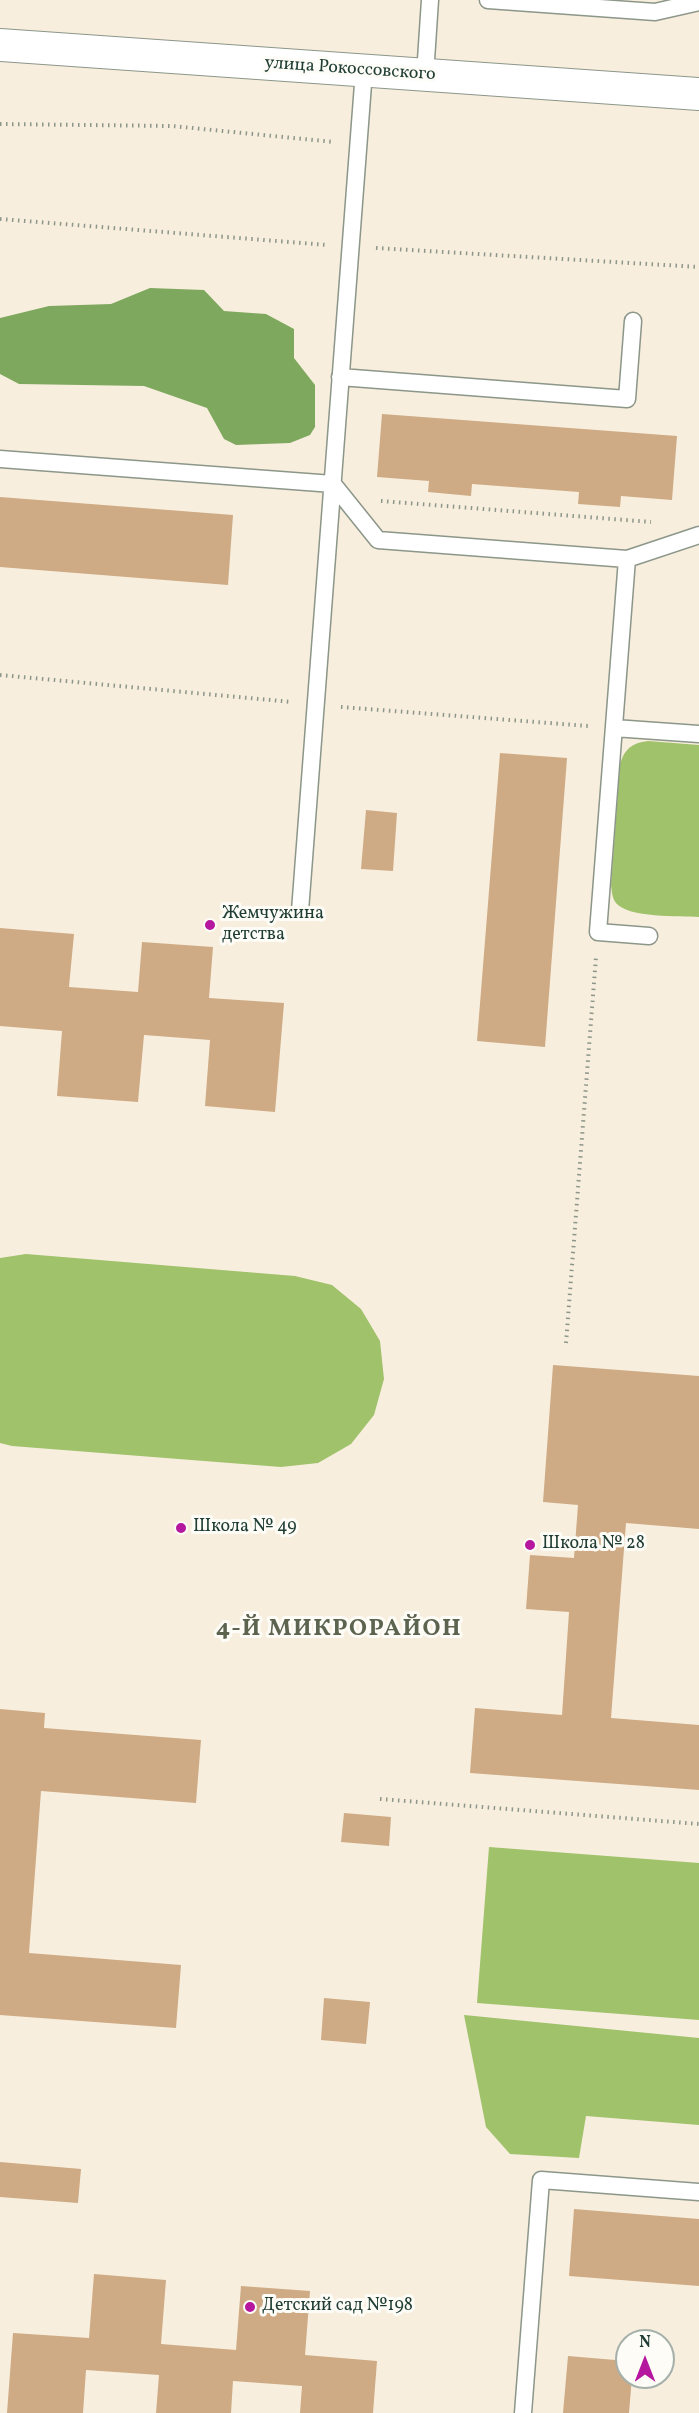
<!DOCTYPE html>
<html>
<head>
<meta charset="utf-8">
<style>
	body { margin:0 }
	#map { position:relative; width:699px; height:2413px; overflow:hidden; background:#f8eede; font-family:Vollkorn,serif }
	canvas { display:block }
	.north { position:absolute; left:615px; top:2329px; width:60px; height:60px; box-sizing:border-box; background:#fdfcf7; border:2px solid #a4b0a9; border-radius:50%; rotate:0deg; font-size:16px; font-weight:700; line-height:24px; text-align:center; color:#1f3d34 }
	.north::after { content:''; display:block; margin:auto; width:21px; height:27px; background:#b5179e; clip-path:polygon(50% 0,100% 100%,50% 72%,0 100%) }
</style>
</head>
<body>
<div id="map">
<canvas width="699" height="2413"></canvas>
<div class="north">N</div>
</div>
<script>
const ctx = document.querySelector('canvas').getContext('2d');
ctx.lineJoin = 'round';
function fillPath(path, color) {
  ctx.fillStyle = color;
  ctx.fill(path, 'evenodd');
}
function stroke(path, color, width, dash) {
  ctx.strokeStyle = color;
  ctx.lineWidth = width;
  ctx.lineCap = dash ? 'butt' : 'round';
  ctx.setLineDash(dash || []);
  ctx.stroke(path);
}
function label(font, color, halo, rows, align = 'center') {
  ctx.font = font + ' Vollkorn,serif';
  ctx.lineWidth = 6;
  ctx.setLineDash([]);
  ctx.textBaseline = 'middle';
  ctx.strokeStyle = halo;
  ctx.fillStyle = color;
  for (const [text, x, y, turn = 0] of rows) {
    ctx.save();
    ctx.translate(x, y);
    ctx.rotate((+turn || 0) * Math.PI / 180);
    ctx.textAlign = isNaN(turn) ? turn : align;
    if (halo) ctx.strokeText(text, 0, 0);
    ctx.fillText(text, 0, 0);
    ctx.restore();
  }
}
const green = new Path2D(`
	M648 741 699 745V917C680 916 628 918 616 903 612 898 612 892 611 885L620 765C624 749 632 743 648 741Z
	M26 1254 295 1276 332 1285 361 1309 380 1341 384 1379 374 1415 351 1444 318 1463 281 1467 12 1446 0 1443V1258Z
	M489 1847 699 1863V2020L477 2003Z
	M464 2015 699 2038V2125L586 2116 579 2158 510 2154 486 2127Z`);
const forest = new Path2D(`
	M150 288 204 290 224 311 266 314 294 329V358L315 385V427L310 435 290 443 236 445 224 439 207 408 144 386 19 384 0 374V318L49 306 111 304Z`);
const building = new Path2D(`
	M382 414 677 436 672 500 621 496 620 507 578 504 579 492 472 484 471 496 428 492 429 481 377 477Z
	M0 497 233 515 228 585 0 567Z
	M500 753 567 758 545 1047 477 1041Z
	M366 810 397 813 393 871 361 869Z
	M0 928 74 934 69 987 138 992 142 942 213 947 209 998 284 1003 275 1112 205 1106 210 1040 144 1035 138 1102 57 1096 62 1031 0 1026Z
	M553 1365 699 1376V1529L626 1523 611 1718 699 1725V1790L470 1773 475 1708 562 1715 569 1612 526 1609 530 1555 574 1558 578 1505 543 1502Z
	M0 1709 45 1713 44 1728 201 1740 196 1803 41 1791 29 1953 181 1965 176 2028 0 2015Z
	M344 1813 391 1817 389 1846 341 1842Z
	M324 1998 370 2002 366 2044 321 2040Z
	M0 2162 81 2169 78 2203 0 2197Z
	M574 2209 699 2219V2286L569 2276Z
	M94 2274 166 2280 161 2344 236 2350 241 2286 310 2291 305 2355 377 2361 373 2413H300L302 2386 233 2381 231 2413H156L159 2375 86 2370 83 2413H7L13 2333 89 2338Z
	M568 2356 627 2361V2377H632L629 2413H563Z`);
const path = new Path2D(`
	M0 124 172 126 334 142
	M0 219 327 245
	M376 248 699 267
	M381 501 651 522
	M0 675 292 702
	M341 707 588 726
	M566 1343 596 957
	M380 1799 699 1824`);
const service = new Path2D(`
	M488 0 655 12 699 2
	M425 75 430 0
	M340 377 627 399 633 321
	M0 459 333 484 378 540 627 559 699 535
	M627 559 598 932 649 936
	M614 728 699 734
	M300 911 364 71
	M523 2413 541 2180 699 2192`);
const minor = new Path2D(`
	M0 45 699 94`);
const markers = [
	[210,925,6,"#b5179e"],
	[181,1528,6,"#b5179e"],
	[530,1545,6,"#b5179e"],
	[250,2307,6,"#b5179e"]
];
const streetNames = [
	["улица Рокоссовского",350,70,4]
];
const poiNames = [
	["Жемчужина",222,915],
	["детства",222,936],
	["Школа № 49",193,1528],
	["Школа № 28",542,1545],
	["Детский сад №198",262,2307]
];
const districtNames = [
	["4-Й МИКРОРАЙОН",339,1631]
];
fillPath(green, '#9fc26b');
fillPath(forest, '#7fa85f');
fillPath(building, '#ceab84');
stroke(service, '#8c9689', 19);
stroke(minor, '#8c9689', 34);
stroke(path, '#8c9689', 4, [1.5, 4.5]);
stroke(service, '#fff', 16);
stroke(minor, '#fff', 32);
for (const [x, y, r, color] of markers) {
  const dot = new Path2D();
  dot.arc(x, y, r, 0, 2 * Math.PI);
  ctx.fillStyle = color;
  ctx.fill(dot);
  stroke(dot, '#fdfcf7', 2);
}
label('18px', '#1f3d34', '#fdfcf7', streetNames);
label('18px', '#1f3d34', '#fdfcf7', poiNames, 'left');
ctx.letterSpacing = '1.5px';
label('bold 24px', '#5c6450', '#fdfcf7', districtNames);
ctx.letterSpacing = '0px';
</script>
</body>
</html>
